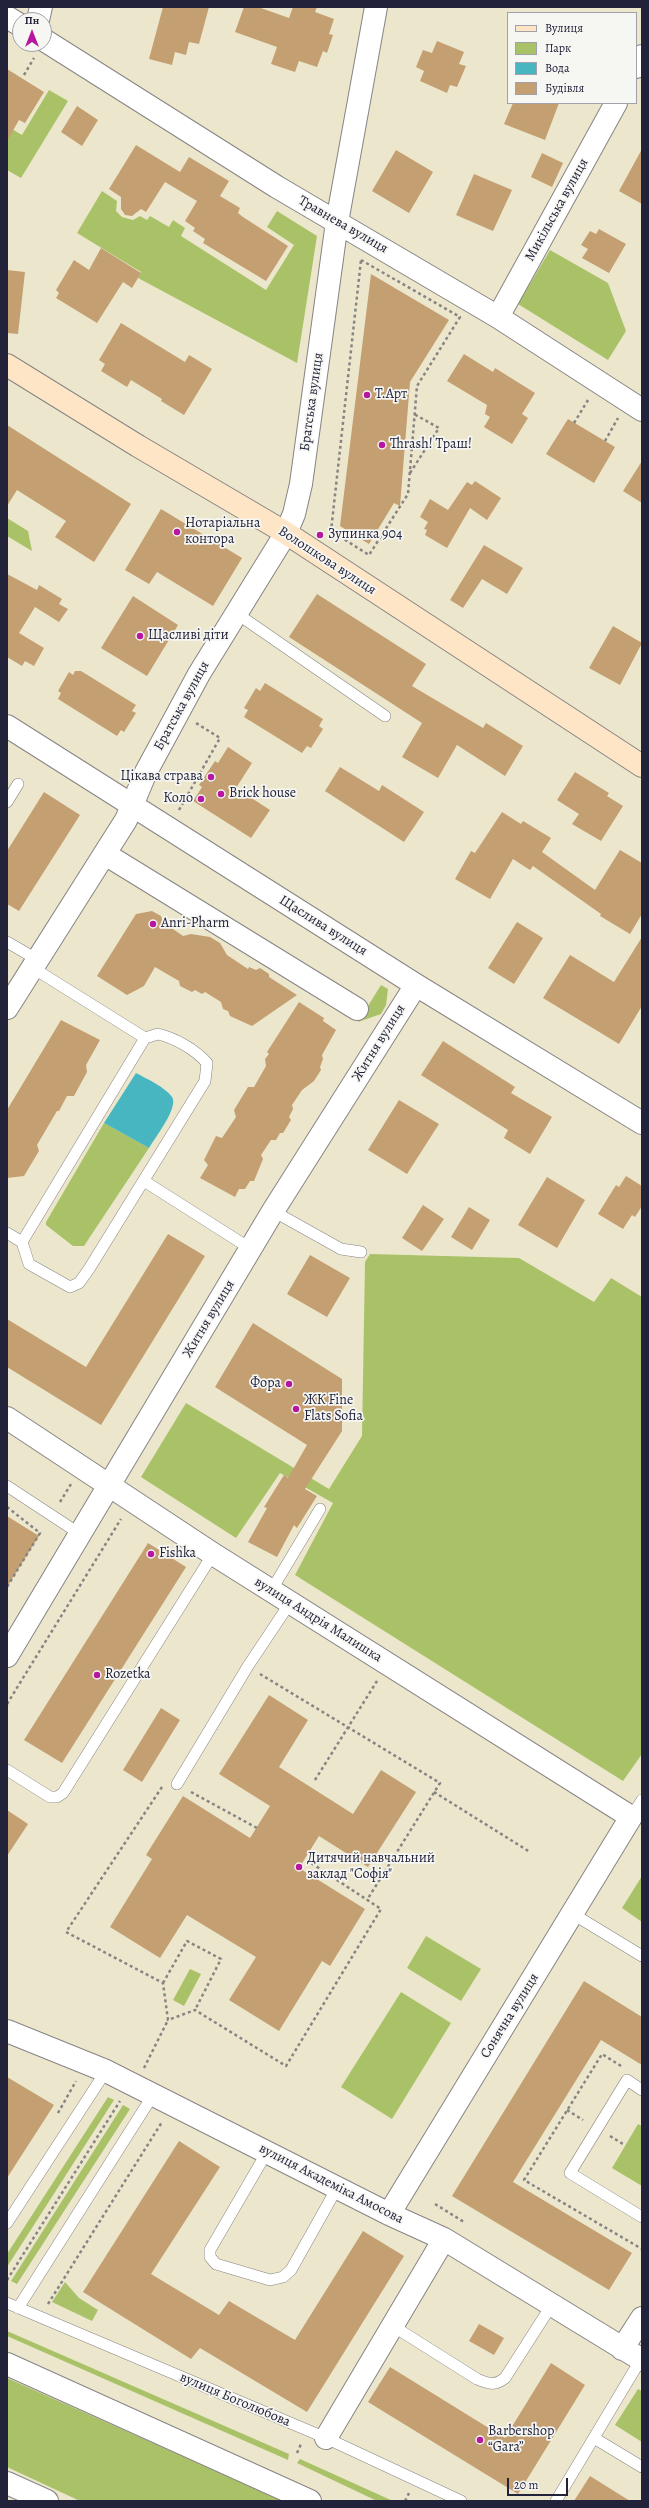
<!DOCTYPE html>
<html>
<head>
<meta charset="utf-8">
<style>
	body { margin:0 }
	#map { position:relative; width:649px; height:2508px; overflow:hidden; background:#ece7cc; font-family:Alegreya,serif }
	canvas { display:block }
	.frame { position:absolute; inset:0; border:8px solid #22223b; pointer-events:none }
	.legend { position:absolute; left:507px; top:12px; width:130px; height:92px; box-sizing:border-box; background:#f6f6f2; border:1px solid #a1a1a9; margin:0; padding:5px 7px; list-style:none; font-size:12px; color:#22223b }
	.legend li { display:flex; align-items:center; gap:8px; height:20px }
	.legend b { width:20px; border:1px solid #a1a1a9 }
	.north { position:absolute; left:12px; top:12px; width:40px; height:40px; box-sizing:border-box; background:#f6f6f2; border:1px solid #a1a1a9; border-radius:50%; rotate:0deg; font-size:11px; font-weight:700; line-height:16px; text-align:center; color:#22223b }
	.north::after { content:''; display:block; margin:auto; width:14px; height:18px; background:#b5179e; clip-path:polygon(50% 0,100% 100%,50% 72%,0 100%) }
	.scale { position:absolute; left:507px; top:2478px; width:61px; height:18px; box-sizing:border-box; border:2px solid #22223b; border-top:0; padding-left:5px; font-size:12px; line-height:14px; white-space:nowrap; color:#22223b; -webkit-text-stroke:3px #f6f6f2; paint-order:stroke }
</style>
</head>
<body>
<div id="map">
<canvas width="649" height="2508"></canvas>
<div class="frame"></div>
<ul class="legend">
<li><b style="height:5px;background:#fde5c5"></b>Вулиця</li>
<li><b style="height:11px;background:#a9c268"></b>Парк</li>
<li><b style="height:11px;background:#47b6c1"></b>Вода</li>
<li><b style="height:11px;background:#c39f72"></b>Будівля</li>
</ul>
<div class="north">Пн</div>
<div class="scale">20 m</div>
</div>
<script>
const ctx = document.querySelector('canvas').getContext('2d');
ctx.lineJoin = 'round';
function fillPath(path, color) {
  ctx.fillStyle = color;
  ctx.fill(path, 'evenodd');
}
function stroke(path, color, width, dash) {
  ctx.strokeStyle = color;
  ctx.lineWidth = width;
  ctx.lineCap = dash ? 'butt' : 'round';
  ctx.setLineDash(dash || []);
  ctx.stroke(path);
}
function label(font, color, halo, rows, align = 'center') {
  ctx.font = font + ' Alegreya,serif';
  ctx.lineWidth = 3.5;
  ctx.setLineDash([]);
  ctx.textBaseline = 'middle';
  ctx.strokeStyle = halo;
  ctx.fillStyle = color;
  for (const [text, x, y, turn = 0] of rows) {
    ctx.save();
    ctx.translate(x, y);
    ctx.rotate((+turn || 0) * Math.PI / 180);
    ctx.textAlign = isNaN(turn) ? turn : align;
    if (halo) ctx.strokeText(text, 0, 0);
    ctx.fillText(text, 0, 0);
    ctx.restore();
  }
}
const green = new Path2D(`
	M49 90 68 101 21 178 7 170V126L22 135Z
	M102 191 117 201 116 211 122 217 133 220 140 216 147 220 150 216 169 227 173 220 185 228 181 236 266 290 294 245 267 227 277 211 317 236 297 363 138 278 141 272 77 233Z
	M550 250 608 283 626 331 608 360 518 304Z
	M7 518 28 531 32 551 7 536Z
	M381 985 388 989 386 1005 381 1014 358 1022Z
	M104 1123 149 1148 84 1246H73L46 1225V1222Z
	M370 1254 519 1258 594 1302 611 1278 642 1297V1754L623 1781 295 1575 333 1503 280 1473 236 1538 141 1477 186 1403 329 1489 362 1436 365 1262Z
	M642 1876V1922L622 1908Z
	M426 1936 481 1969 461 2001 407 1968Z
	M190 1969 201 1974 184 2006 173 2000Z
	M401 1992 451 2023 392 2119 341 2087Z
	M108 2097 114 2100 7 2267V2254Z
	M123 2105 130 2109 17 2284 11 2281Z
	M638 2124 642 2126V2186L612 2168Z
	M65 2282 79 2298 98 2310 92 2321 52 2302Z
	M7 2331 289 2454 288 2460 7 2336Z
	M7 2378 283 2501H80L7 2467Z
	M638 2389 642 2391V2442L615 2425Z
	M300 2459 393 2501H377L297 2463Z`);
const water = new Path2D(`
	M136 1073C147 1079 165 1087 172 1097 179 1107 155 1138 149 1148L104 1123Z`);
const building = new Path2D(`
	M163 7H209L199 44 189 42 186 55 175 52 172 65 149 59Z
	M244 7H258L289 18 293 7H317L315 12 334 19 329 34 333 35 327 53 323 51 317 67 299 61 295 72 271 64 277 47 235 32Z
	M437 41 464 52 459 64 466 66 457 87 450 85 447 93 420 81 424 71 416 67 423 50 432 53Z
	M7 69 44 92 25 123 19 120 7 141Z
	M513 103H559L545 140 504 124Z
	M77 106 98 120 82 146 61 132Z
	M136 145 180 172 189 157 229 181 220 196 240 208 238 213 243 217 288 246 266 281 203 243 205 239 193 231 195 228 185 221 197 201 165 182 146 212 141 209 132 216 125 215 121 209V197L109 189Z
	M642 149V204L619 191Z
	M396 150 433 172 409 213 372 191Z
	M542 153 563 163 552 187 531 177Z
	M474 174 512 190 493 231 456 215Z
	M599 229 626 244 609 273 582 258 588 249 581 245 590 231 596 234Z
	M101 248 141 273 132 288 123 282 97 323 56 298 59 293 56 290 74 260 89 270Z
	M7 270 25 272 18 334 7 333Z
	M371 274 449 320 410 382 400 506 394 503 369 544 340 526Z
	M121 323 185 362 189 355 212 369 184 415 161 401 162 399 131 380 127 387 101 371 105 364 99 360Z
	M464 354 493 372 495 368 535 393 522 414 528 418 512 444 484 427 490 417 485 414 487 405 447 381Z
	M568 419 615 447 594 483 546 454Z
	M7 425 131 504 94 562 55 537 66 521 17 490 7 506Z
	M642 461V503L623 491Z
	M475 481 501 498 487 520 470 508 447 548 425 535 427 530 424 529 428 522 420 517 430 499 448 510 467 482 472 485Z
	M161 509 242 558 213 606 157 572 149 584 125 570Z
	M484 545 523 568 507 594 482 579 463 608 450 600Z
	M7 574 37 590 39 585 62 599 59 604 68 609 59 622 35 607 19 633 44 648 34 666 25 661 22 666 7 657Z
	M317 594 426 664 412 686 483 728 486 723 523 746 505 776 457 745 438 778 402 757 422 723 289 637Z
	M133 596 178 625 147 676 101 648Z
	M613 626 642 643 620 685 589 668Z
	M75 671H81L136 705 132 711 136 713 124 732 121 730 117 736 58 699 61 693 58 691 69 672 73 675Z
	M265 683 323 719 319 726 323 729 311 748 307 746 302 753 244 717 248 710 244 708 256 688 260 691Z
	M228 747 252 763 236 788 270 810 251 838 193 801 202 787 199 785 215 761 218 763Z
	M340 767 379 791 382 785 424 812 404 842 325 791Z
	M575 772 609 793 607 796 623 806 601 841 572 824 579 814 557 800Z
	M44 792 80 815 19 911 7 904V851Z
	M502 812 521 824 523 821 551 838 542 852 595 890 620 850 642 863V914L630 934 600 916 601 914 533 866 530 870 513 859 490 899 455 879 471 851 475 853Z
	M152 911 161 916 163 922 183 936 191 934 210 937 220 943 227 955 248 969 249 967 256 970 260 968 269 974V977L297 995 252 1026 230 1016 228 1011 223 1009 221 1002 205 992 202 994 195 990 192 992 180 986 179 981 155 967 144 986 127 995 97 976 136 914Z
	M517 922 543 938 514 984 488 968Z
	M642 937V1006L619 1044 543 998 570 955 614 982Z
	M299 1002 324 1018 323 1021 336 1030 322 1055 323 1059 320 1067 321 1070 314 1081 302 1090 292 1105 293 1109 289 1117 291 1120 283 1133H280L276 1140H271L261 1155 263 1159 254 1181H250L245 1189H239L235 1197 200 1178 208 1165 204 1160 216 1136 222 1138 236 1117 234 1110 248 1087H254L266 1066 265 1059 269 1054 267 1052Z
	M61 1020 100 1040 86 1065 87 1072 74 1096H67L59 1111H57L37 1145 39 1151 24 1176 7 1178V1110Z
	M443 1041 515 1087 511 1093 552 1117 530 1154 504 1138 508 1130 421 1075Z
	M399 1100 439 1124 407 1174 368 1150Z
	M626 1176 642 1186V1206L635 1217 632 1215 623 1229 598 1214 616 1185 619 1187Z
	M547 1177 585 1200 557 1248 518 1225Z
	M423 1205 444 1219 422 1251 402 1238Z
	M469 1207 490 1220 472 1250 451 1237Z
	M168 1234 205 1256 101 1425 7 1367V1319L86 1367Z
	M310 1255 350 1278 327 1317 287 1294Z
	M253 1323 342 1379V1431L305 1489 317 1496 297 1528 294 1525 277 1557 248 1542 267 1508 264 1507 284 1475 288 1478 307 1445 215 1387Z
	M7 1516 39 1536 7 1587Z
	M148 1543 186 1567 62 1763 24 1740Z
	M269 1695 308 1720 279 1767 353 1814 381 1770 416 1792 368 1867 319 1836 299 1868 365 1909 330 1966 322 1961 279 2031 229 2000 256 1957 187 1915 160 1958 110 1927 152 1859 146 1855 183 1796 250 1838 270 1806 219 1774Z
	M161 1708 180 1720 142 1782 123 1770Z
	M7 1810 28 1824 7 1856Z
	M584 1981 642 2017V2065L601 2040 513 2182 632 2253 609 2290 452 2196Z
	M7 2077 54 2105 7 2178Z
	M179 2141 220 2167 151 2274 219 2315 229 2301 295 2340 363 2231 404 2256 307 2412 200 2348 191 2359 83 2292Z
	M479 2324 504 2338 494 2355 469 2341Z
	M551 2363 585 2385 518 2494 368 2402 390 2367 505 2438Z
	M590 2476 630 2501H574Z`);
const path = new Path2D(`
	M24 75 34 58
	M361 260 460 317 417 386 408 494 369 555 331 531Z
	M574 423 588 400
	M605 441 618 418
	M410 473 439 428 414 414
	M179 810 220 738 196 723
	M60 1502 71 1484
	M7 1507 40 1533 7 1587
	M260 1674 440 1783 367 1900
	M7 1704 121 1519
	M315 1780 377 1681
	M162 1787 66 1932 163 1983 168 2020 195 2010 286 2066 381 1909 305 1859
	M191 1792 257 1828
	M434 1792 530 1852
	M163 1983 187 1941 221 1959 195 2010
	M621 2066 602 2054 524 2180 642 2249
	M144 2068 168 2020
	M567 2110 583 2120
	M58 2113 76 2081
	M610 2136 623 2144
	M435 2204 464 2222
	M7 2280 120 2101
	M48 2304 162 2122
	M297 2453 301 2444
	M405 2501 409 2493`);
const lane = new Path2D(`
	M236 613 385 716
	M7 802 18 784
	M7 942 38 960
	M33 968 145 1038
	M158 1034C175 1038 196 1050 207 1063L205 1081 89 1269 79 1283 70 1287 29 1264 22 1242 145 1038Z
	M144 1181 251 1249
	M273 1211 341 1249 361 1252
	M7 1233 22 1242
	M7 1486 80 1534
	M271 1591 320 1509
	M7 1770 50 1797H57L63 1793 213 1554
	M177 1784 248 1666 290 1603
	M631 1817 642 1800
	M573 1914 642 1956
	M642 2090 627 2080 570 2173 642 2217
	M267 2152 210 2250V2257L216 2264 270 2280 283 2277 291 2270 337 2188
	M7 2223 106 2071
	M7 2303 326 2438 461 2501
	M18 2308 153 2095
	M393 2326 477 2379C489 2384 495 2386 505 2378L551 2306
	M594 2438 642 2467
	M556 2501 641 2359`);
const street = new Path2D(`
	M7 17 20 25
	M38 20 41 7
	M44 40 277 187 498 317 642 410
	M636 67 642 56
	M498 317 616 103
	M7 726 416 985 642 1123
	M105 854 357 1009
	M7 1008 126 820 146 772 199 674 286 533 294 514 301 484 337 222 376 7
	M7 1418 213 1554 631 1817 389 2214
	M7 1656 273 1211 416 985
	M7 2031 106 2071 389 2214 444 2239 642 2360
	M622 2349 642 2318
	M7 2364 310 2501
	M326 2438 444 2239
	M7 2483 47 2501`);
const secondary = new Path2D(`
	M7 365 138 446 286 533 642 766`);
const markers = [
	[367,395,4,"#b5179e"],
	[382,445,4,"#b5179e"],
	[177,532,4,"#b5179e"],
	[320,535,4,"#b5179e"],
	[140,636,4,"#b5179e"],
	[211,777,4,"#b5179e"],
	[221,794,4,"#b5179e"],
	[201,799,4,"#b5179e"],
	[153,924,4,"#b5179e"],
	[289,1384,4,"#b5179e"],
	[296,1409,4,"#b5179e"],
	[151,1554,4,"#b5179e"],
	[97,1675,4,"#b5179e"],
	[299,1867,4,"#b5179e"],
	[480,2440,4,"#b5179e"]
];
const streetNames = [
	["Микільська вулиця",557,210,-61],
	["Травнева вулиця",343,225,30],
	["Братська вулиця",312,402,-82],
	["Волошкова вулиця",327,561,33],
	["Братська вулиця",182,706,-61],
	["Щаслива вулиця",323,926,32],
	["Житня вулиця",379,1043,-58],
	["Житня вулиця",209,1319,-59],
	["вулиця Андрія Малишка",318,1620,32],
	["Сонячна вулиця",510,2016,-58],
	["вулиця Академіка Амосова",331,2184,27],
	["вулиця Боголюбова",235,2400,23]
];
const poiNames = [
	["Т.Арт",375,395],
	["Thrash! Траш!",390,445],
	["Нотаріальна",185,524],
	["контора",185,540],
	["Зупинка 904",328,535],
	["Щасливі діти",148,636],
	["Цікава страва",203,777,"right"],
	["Brick house",229,794],
	["Коло",193,799,"right"],
	["Anri-Pharm",161,924],
	["Фора",281,1384,"right"],
	["ЖК Fine",304,1401],
	["Flats Sofia",304,1417],
	["Fishka",159,1554],
	["Rozetka",105,1675],
	["Дитячий навчальний",307,1859],
	["заклад \"Софія\"",307,1875],
	["Barbershop",488,2432],
	["“Gara”",488,2448]
];
fillPath(green, '#a9c268');
fillPath(water, '#47b6c1');
fillPath(building, '#c39f72');
stroke(lane, '#878484', 12);
stroke(street, '#878484', 24);
stroke(secondary, '#878484', 24);
stroke(path, '#878484', 2.5, [3, 3]);
stroke(lane, '#fff', 11);
stroke(street, '#fff', 22);
stroke(secondary, '#fde5c5', 22);
for (const [x, y, r, color] of markers) {
  const dot = new Path2D();
  dot.arc(x, y, r, 0, 2 * Math.PI);
  ctx.fillStyle = color;
  ctx.fill(dot);
  stroke(dot, '#f6f6f2', 1.5);
}
label('14px', '#22223b', '#f6f6f2', streetNames);
label('14px', '#22223b', '#f6f6f2', poiNames, 'left');
</script>
</body>
</html>
